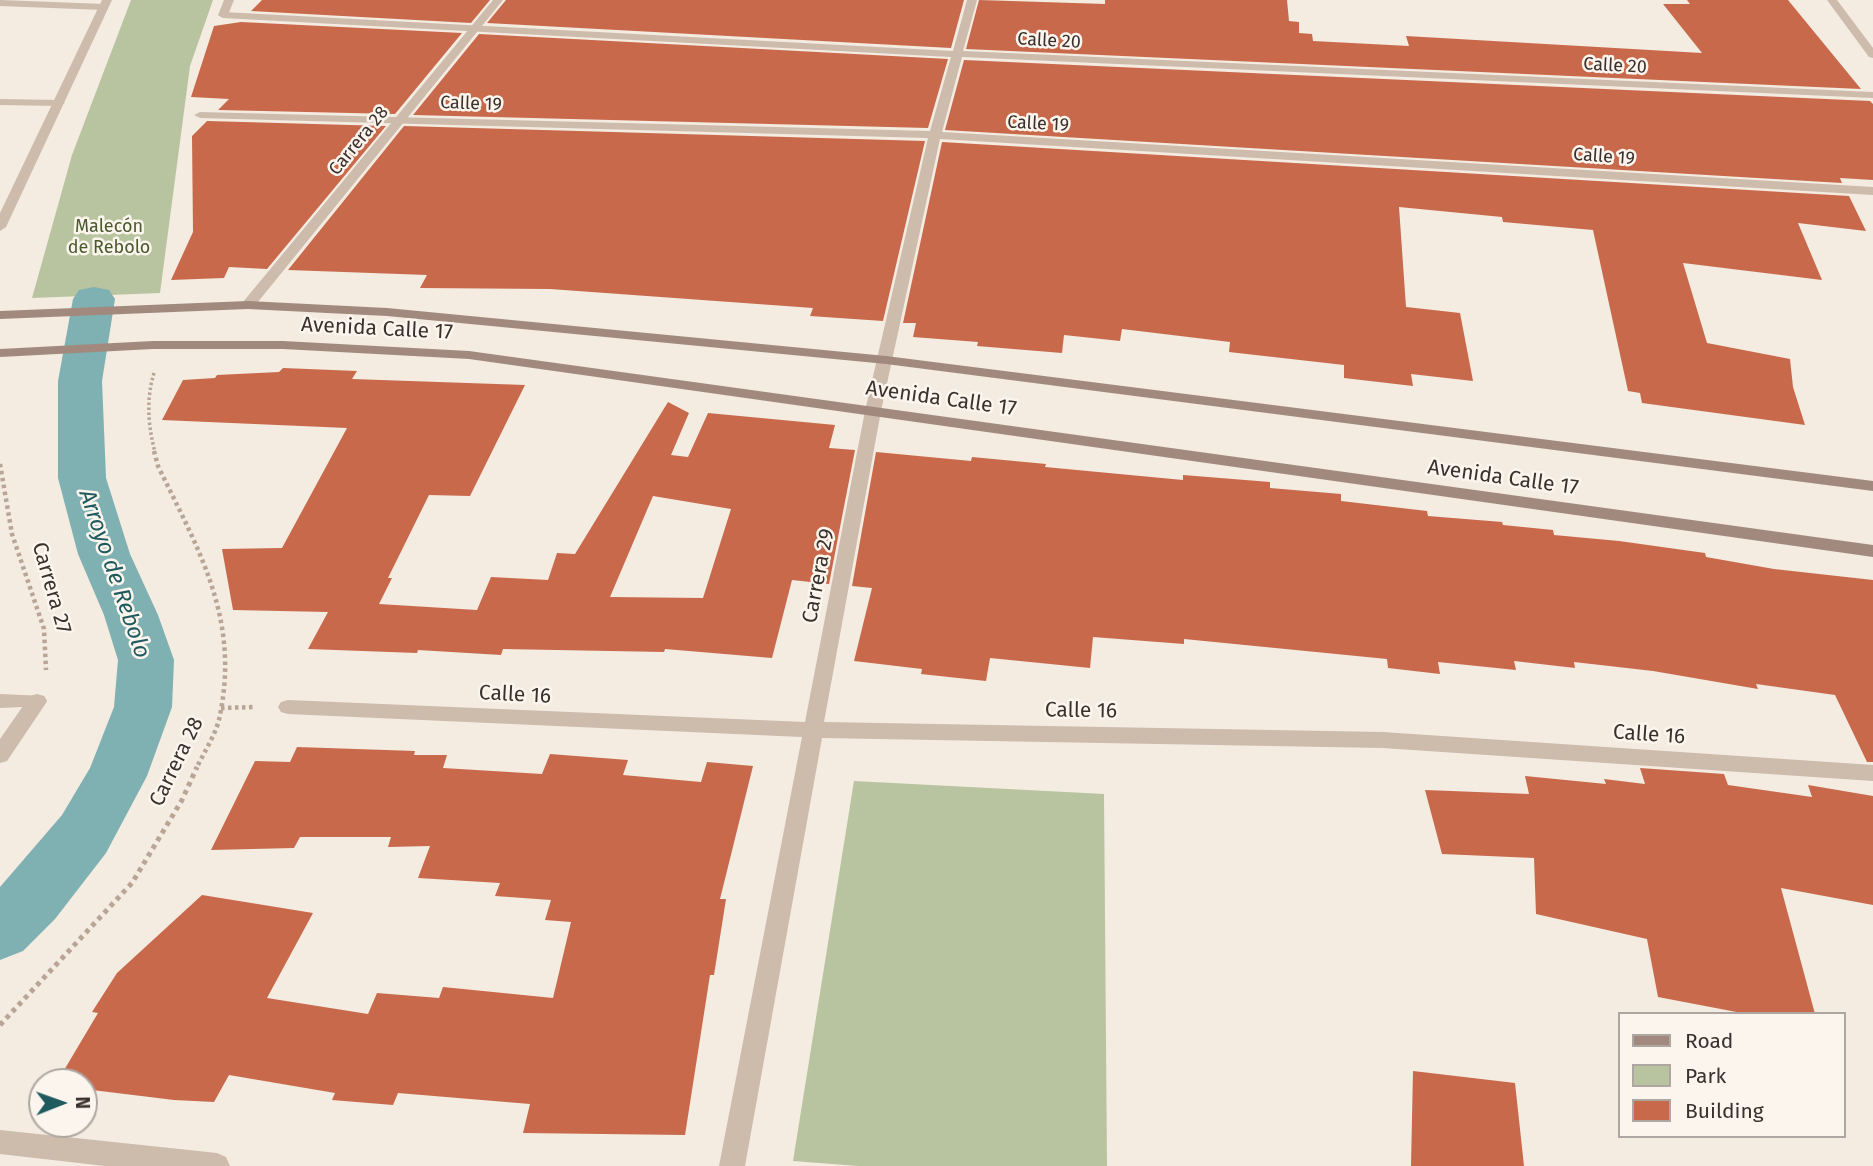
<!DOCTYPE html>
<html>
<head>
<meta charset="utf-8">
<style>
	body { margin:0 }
	#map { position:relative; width:1873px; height:1166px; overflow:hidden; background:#f4ebe1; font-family:"Fira Sans",sans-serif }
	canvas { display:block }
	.legend { position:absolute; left:1618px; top:1012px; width:228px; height:126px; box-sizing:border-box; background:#fbf5ee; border:2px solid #aea6a0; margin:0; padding:9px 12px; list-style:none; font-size:21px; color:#3b302b }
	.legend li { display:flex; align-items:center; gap:14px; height:35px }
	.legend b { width:35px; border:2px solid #aea6a0 }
	.north { position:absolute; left:28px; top:1068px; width:70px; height:70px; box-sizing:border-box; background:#fbf5ee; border:2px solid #aea6a0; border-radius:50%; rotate:89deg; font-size:19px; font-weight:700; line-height:28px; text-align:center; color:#3b302b }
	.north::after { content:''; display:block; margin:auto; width:24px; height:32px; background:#1f5a5e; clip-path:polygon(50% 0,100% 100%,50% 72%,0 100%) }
</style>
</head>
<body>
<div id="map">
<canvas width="1873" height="1166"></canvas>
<ul class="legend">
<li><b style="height:9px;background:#a18a7d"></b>Road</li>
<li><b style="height:19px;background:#b8c4a0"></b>Park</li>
<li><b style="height:19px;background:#c8694b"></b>Building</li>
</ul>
<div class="north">N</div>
</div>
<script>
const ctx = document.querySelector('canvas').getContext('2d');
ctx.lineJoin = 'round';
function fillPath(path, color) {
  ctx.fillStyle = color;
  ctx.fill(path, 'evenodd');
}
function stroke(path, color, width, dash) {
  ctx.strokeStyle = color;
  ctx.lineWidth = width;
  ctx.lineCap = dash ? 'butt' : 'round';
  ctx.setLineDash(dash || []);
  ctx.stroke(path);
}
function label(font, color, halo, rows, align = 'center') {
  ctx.font = font + ' "Fira Sans",sans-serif';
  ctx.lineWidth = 5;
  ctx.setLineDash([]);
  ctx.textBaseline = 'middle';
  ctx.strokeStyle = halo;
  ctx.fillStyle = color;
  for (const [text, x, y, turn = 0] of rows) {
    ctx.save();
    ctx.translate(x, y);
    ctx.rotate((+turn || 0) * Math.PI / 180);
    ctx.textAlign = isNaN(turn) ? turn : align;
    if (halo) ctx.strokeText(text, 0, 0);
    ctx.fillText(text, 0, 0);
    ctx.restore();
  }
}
const green = new Path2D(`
	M131 0H213L190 66 160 293 32 298 72 155Z
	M854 781 1104 794 1107 1166H858L793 1161Z`);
const canal = new Path2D(`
	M94 287 109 290 115 299 102 381 106 478 130 554 158 615 174 660 172 707 147 776 106 853 55 919 23 951 0 960V887L62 815 90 768 114 707 118 660 104 615 78 554 58 478V381L73 299 79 290Z`);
const building = new Path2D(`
	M262 0H490L471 23 251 11Z
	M506 0H964L951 48 487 23Z
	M979 0 1105 4V0H1287L1289 21 1299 22V33L1312 34 1313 41 1409 46 1406 36 1702 53 1663 4H1690L1687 0H1788L1861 89 966 49Z
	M241 22 462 33 395 114 218 110 229 99 191 97 214 26Z
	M479 34 948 59 928 128 413 115Z
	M964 60 1870 101 1873 104V180L1840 178 1842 183 945 130Z
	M207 121 386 126 267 269 229 267 224 278 171 280 193 232 192 136Z
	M404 126 925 141 883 321 810 316 813 308 550 289 420 288 427 275 288 270Z
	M942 142 1849 196 1866 231 1798 223 1822 280 1683 263 1707 343 1790 359 1793 387 1805 425 1642 403 1640 393 1628 391 1593 230 1503 222 1502 217 1399 207 1406 307 1460 313 1473 381 1411 374 1413 386 1344 378V365L1229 352 1230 342 1122 329 1120 341 1064 335 1062 353 977 346 978 342 913 337 916 323H903Z
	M283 368 357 371 352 379 525 385 470 496 429 495 388 578H392L379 604 477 610 491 577 548 580 557 553 575 554 668 402 689 413 671 455 688 457 708 413 835 425 829 448 855 450 829 584 792 580 772 658 665 649 664 652 503 649 501 655 418 650 417 653 308 649 328 612 233 610 222 549 282 548 347 428 162 420 183 380 215 378 217 375 279 372ZM653 496 731 509 703 598 610 597Z
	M876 452 971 461 972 457 1046 464 1045 467 1183 480V475L1270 482V488L1341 494V501L1427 511 1428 516 1502 522 1503 525 1553 530 1554 535 1619 541 1705 553 1706 557 1774 569 1873 580V762H1867L1835 695 1756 684 1758 689 1653 671 1574 662 1575 668 1514 661 1516 670 1438 662 1440 674 1388 668 1387 659 1184 639V644L1093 637 1090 668 990 658 986 681 921 674 922 669 854 661 872 588 852 586Z
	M297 747 415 751 414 755H447L443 768 542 774 550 754 628 760 623 775 701 782 707 762 753 766 720 899H726L714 975H710L685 1135 523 1133 530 1104 398 1093 393 1105 332 1100 335 1093 229 1075 214 1102 174 1100 84 1089V1082H57L98 1013 92 1012 117 973 202 895 313 913 267 998 368 1014 377 993 439 998 443 987 553 998 571 922 545 920 551 900 495 896 500 883 418 878 430 846 388 847 391 837H300L294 848 211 850 255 761 290 762Z
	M1640 768 1724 774 1728 785 1812 797 1808 785 1873 796V905L1781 888 1815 1014H1747L1658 997 1647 939 1536 914 1534 858 1442 854 1425 790 1529 794 1525 776 1606 784 1604 779 1645 784Z
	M1413 1071 1515 1083 1524 1166H1411Z`);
const pathFar2 = new Path2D(`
	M154 373C146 399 148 426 155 452`);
const pathFar1 = new Path2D(`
	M154 451 158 466C198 549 240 618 220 715 217 733 204 752 196 769
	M0 464 12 534 44 629 46 670
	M221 708 256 707`);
const path = new Path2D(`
	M0 1025 132 883 182 800 197 767`);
const service = new Path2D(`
	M224 0H234L228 15 223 18 218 15Z
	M37 694 44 696 47 701 44 706 7 761 0 763V739L30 696Z`);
const minor = new Path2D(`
	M0 0 104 4 109 7 104 10 0 6Z
	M967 0H977L963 51 1873 92V98L962 57 942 132 1873 187V195L940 139 881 411 824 722 1383 732 1873 765V781L1383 748 822 738 745 1166H719L802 737 288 714 281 712 278 707 281 702 288 700 805 722 865 411 928 138 200 118 194 115 200 112 930 131 951 57 223 18 218 15 223 12 953 51Z
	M1827 0H1837L1873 48V58L1869 57Z
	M0 99 59 100 65 103 59 106 0 105Z
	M0 694 44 696 47 701 44 706 0 708Z
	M0 1130 217 1153 226 1157 230 1166H105L0 1154Z`);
const tertiary = new Path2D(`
	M102 0H112L6 227 0 231V213Z
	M493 0H503L253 308H243V302Z`);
const secondary = new Path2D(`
	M248 301 387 308 886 356 1873 481V491L886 364 387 316 248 309 0 319V311Z
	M153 341H283L469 351 1873 545V557L469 359 283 349H153L0 357V349Z`);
const farStreetnames = [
	["Calle 20",1049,41,3],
	["Calle 20",1615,66,3],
	["Calle 19",471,104,2],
	["Calle 19",1038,124,3],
	["Carrera 28",359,141,-51],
	["Calle 19",1604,157,4]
];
const farParknames = [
	["Malecón",109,227],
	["de Rebolo",109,248]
];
const streetNames = [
	["Avenida Calle 17",377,329,3],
	["Avenida Calle 17",941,399,8],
	["Avenida Calle 17",1503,478,8],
	["Carrera 29",819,576,-79],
	["Carrera 27",51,588,74],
	["Calle 16",515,695,3],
	["Calle 16",1081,711,1],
	["Calle 16",1649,735,4],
	["Carrera 28",177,762,-64]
];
const waterNames = [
	["Arroyo de Rebolo",114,574,71]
];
fillPath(green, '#b8c4a0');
fillPath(canal, '#7fb0b2');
fillPath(building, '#c8694b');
stroke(pathFar2, '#b9a596', 3.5, [2.5, 2.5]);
stroke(pathFar1, '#b9a596', 4.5, [3.5, 3.5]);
stroke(path, '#b9a596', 5, [4.5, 4.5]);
fillPath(service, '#cdbbac');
fillPath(minor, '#cdbbac');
fillPath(tertiary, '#cdbbac');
fillPath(secondary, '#a18a7d');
label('18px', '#3b302b', '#fbf5ee', farStreetnames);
label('18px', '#4a5a2e', '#fbf5ee', farParknames);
label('21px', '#3b302b', '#fbf5ee', streetNames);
label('italic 23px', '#1f5a5e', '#fbf5ee', waterNames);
</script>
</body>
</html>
